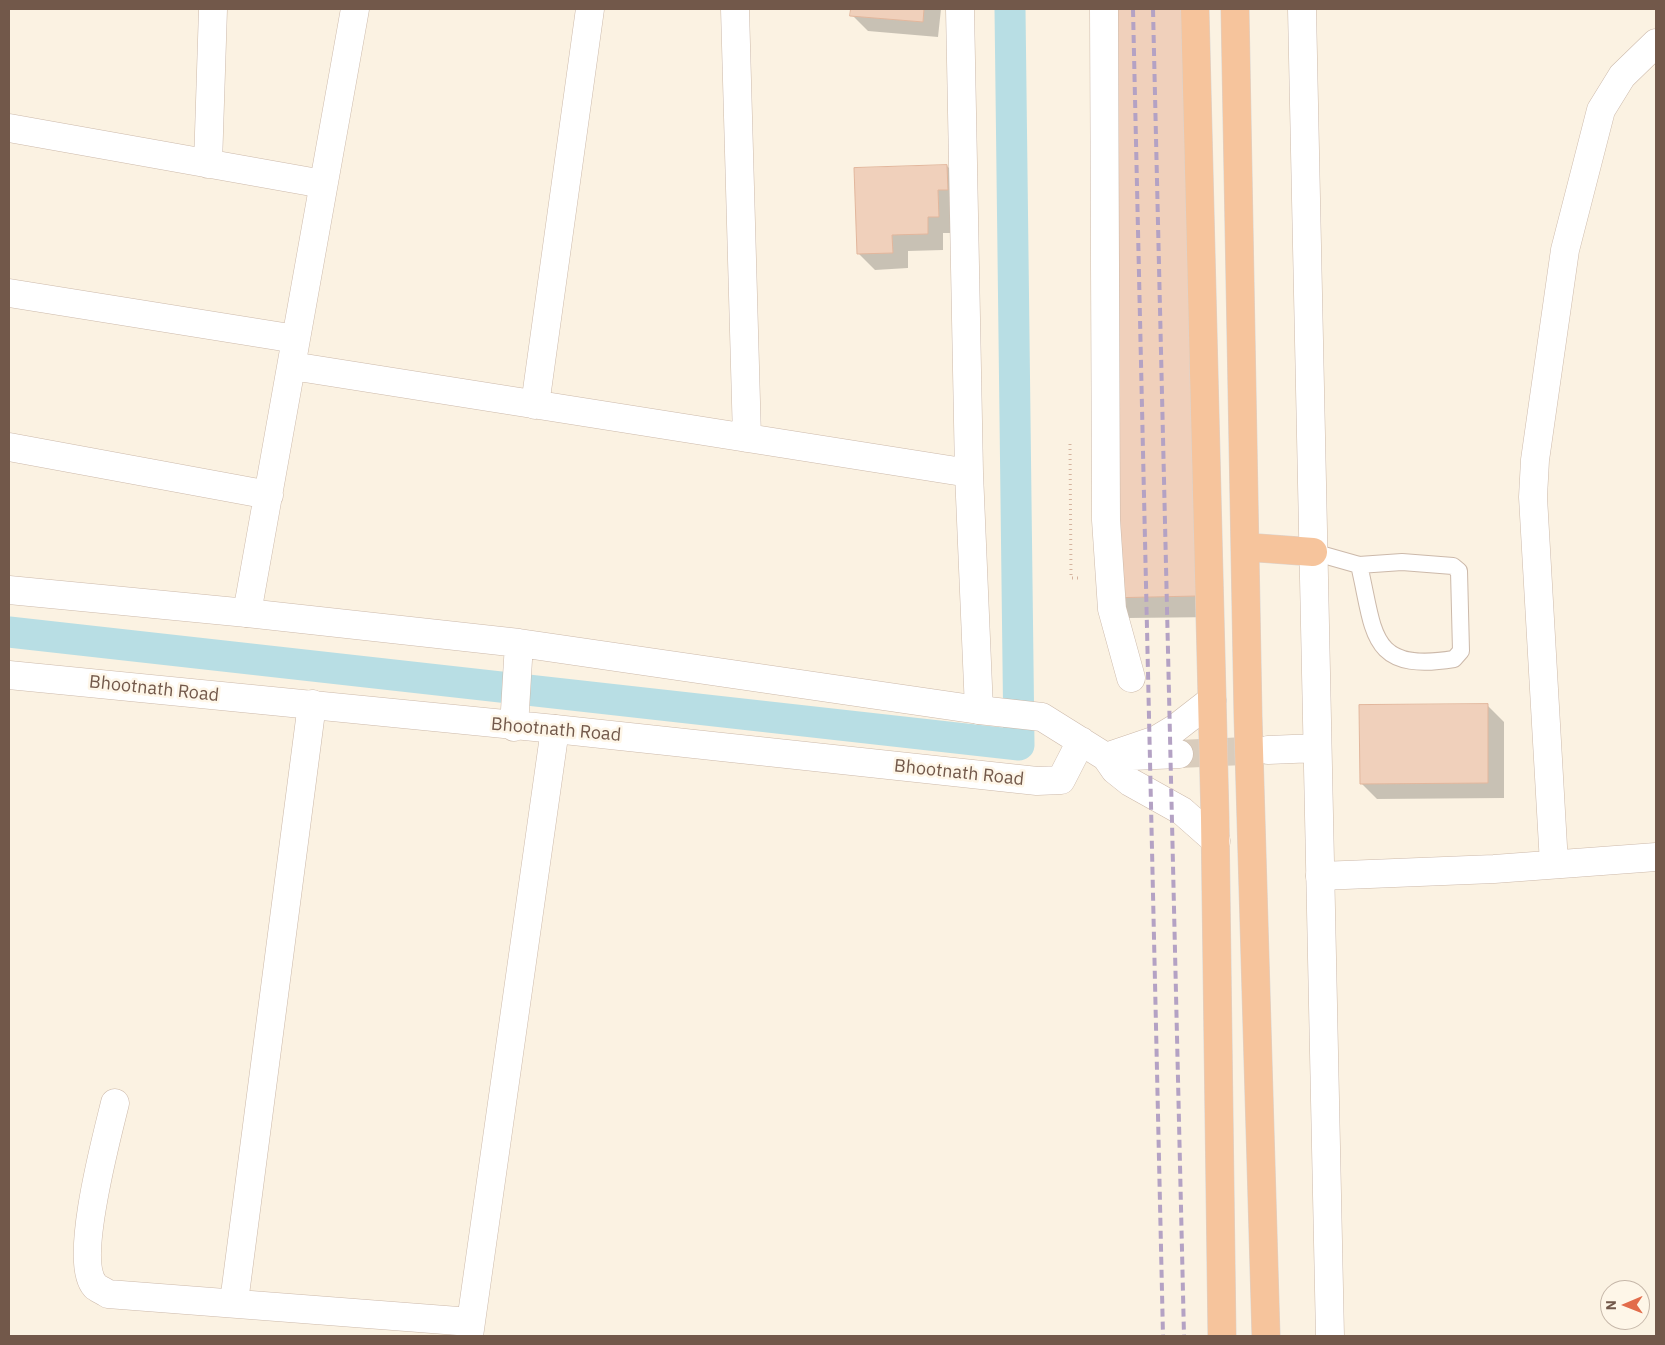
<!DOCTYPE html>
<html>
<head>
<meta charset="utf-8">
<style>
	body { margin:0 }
	#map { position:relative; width:1665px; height:1345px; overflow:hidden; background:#fbf2e2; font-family:"IBM Plex Sans",sans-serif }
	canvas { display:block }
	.frame { position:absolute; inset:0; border:10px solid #72584a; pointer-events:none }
	.north { position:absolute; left:1600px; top:1280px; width:50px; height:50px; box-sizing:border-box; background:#fef6e8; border:1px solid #c6b7a9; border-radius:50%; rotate:269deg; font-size:14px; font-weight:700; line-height:20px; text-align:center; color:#72584a }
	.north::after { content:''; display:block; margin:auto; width:18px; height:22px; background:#e26c4b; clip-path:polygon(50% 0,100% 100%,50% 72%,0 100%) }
</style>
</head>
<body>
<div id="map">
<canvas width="1665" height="1345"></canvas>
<div class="frame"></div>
<div class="north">N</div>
</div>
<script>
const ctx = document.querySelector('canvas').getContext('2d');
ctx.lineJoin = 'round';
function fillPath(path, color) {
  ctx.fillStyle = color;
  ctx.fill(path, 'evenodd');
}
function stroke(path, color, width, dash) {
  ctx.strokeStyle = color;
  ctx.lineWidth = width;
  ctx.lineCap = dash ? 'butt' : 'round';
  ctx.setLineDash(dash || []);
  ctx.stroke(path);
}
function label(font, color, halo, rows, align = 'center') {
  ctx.font = font + ' "IBM Plex Sans",sans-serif';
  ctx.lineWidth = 5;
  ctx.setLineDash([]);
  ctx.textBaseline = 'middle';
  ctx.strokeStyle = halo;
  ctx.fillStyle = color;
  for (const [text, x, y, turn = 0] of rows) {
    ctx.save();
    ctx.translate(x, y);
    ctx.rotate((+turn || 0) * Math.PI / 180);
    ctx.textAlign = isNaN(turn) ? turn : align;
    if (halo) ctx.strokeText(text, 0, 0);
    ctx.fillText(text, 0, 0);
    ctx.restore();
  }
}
const shadow = new Path2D(`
	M852 9H941L938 37 868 31 852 15Z
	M1095 9H1206L1218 617 1128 618 1107 597Z
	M947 166 963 182 954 233H943V250L908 251V268L875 270 859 254Z
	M1488 706 1504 722V798L1377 799 1361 783Z`);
const canal = new Path2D(`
	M9 632 1019 745 1010 9`);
const building = new Path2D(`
	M851 9H924L923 22 850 16Z
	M1094 9H1186L1198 596 1105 598Z
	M947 165 948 190H938L939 217H928V234L892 235 893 253 857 254 854 168Z
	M1488 704V783L1360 784 1359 705Z`);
const tertiaryTunnel = new Path2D(`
	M1179 754 1268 750`);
const path = new Path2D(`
	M1070 444 1071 578H1082`);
const service = new Path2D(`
	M1313 552 1359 565 1402 562 1453 566 1459 571 1461 651 1454 659C1368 673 1375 632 1359 565`);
const minor = new Path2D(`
	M735 9 747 438
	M960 9 969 473 979 710
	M1104 9 1106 520 1112 609 1131 678
	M9 128 323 184
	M208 164 213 9
	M9 293 296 339
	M292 366 969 473
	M535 405 590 9
	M9 447 269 495
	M247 613 355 9
	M1554 864 1533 497 1535 460 1565 250 1601 110 1622 76 1656 43
	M1320 876 1494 869 1656 857
	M115 1103C107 1136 73 1261 95 1286 98 1289 104 1291 108 1294L471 1322
	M234 1302 312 704
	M469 1336 555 729`);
const tertiary = new Path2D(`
	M1302 9 1330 1336
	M9 590 247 613 519 643 979 710 1042 717 1106 757 1115 770 1130 782 1182 811 1216 841
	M9 675 555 729 1037 781 1061 780 1081 741
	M514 727 519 643
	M1268 750 1317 748
	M1132 756 1179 754
	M1106 757 1156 740 1176 728 1212 700`);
const trunk = new Path2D(`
	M1195 9 1215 818 1222 1336
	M1235 9 1248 716 1266 1336
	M1245 547 1313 552`);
const rail = new Path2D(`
	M1133 9 1163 1336
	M1153 9 1184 1336`);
const streetNames = [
	["Bhootnath Road",154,689,6],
	["Bhootnath Road",556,730,5],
	["Bhootnath Road",959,773,6]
];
fillPath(shadow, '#0003');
stroke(canal, '#b8dee4', 31);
fillPath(building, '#f0d0bb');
stroke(building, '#e2b69c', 1);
stroke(tertiaryTunnel, '#d9ccbc', 28, [28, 14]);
stroke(service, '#ccb9aa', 18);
stroke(minor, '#ccb9aa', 29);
stroke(tertiary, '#ccb9aa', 29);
stroke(trunk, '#dad4d0', 29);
stroke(path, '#d4b39e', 3, [1, 4]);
stroke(service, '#fff', 16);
stroke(minor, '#fff', 28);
stroke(tertiary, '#fff', 28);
stroke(trunk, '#f6c49c', 28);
stroke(rail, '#b4a2c4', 4, [8, 5]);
label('18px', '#72584a', '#fef6e8', streetNames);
</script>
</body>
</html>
